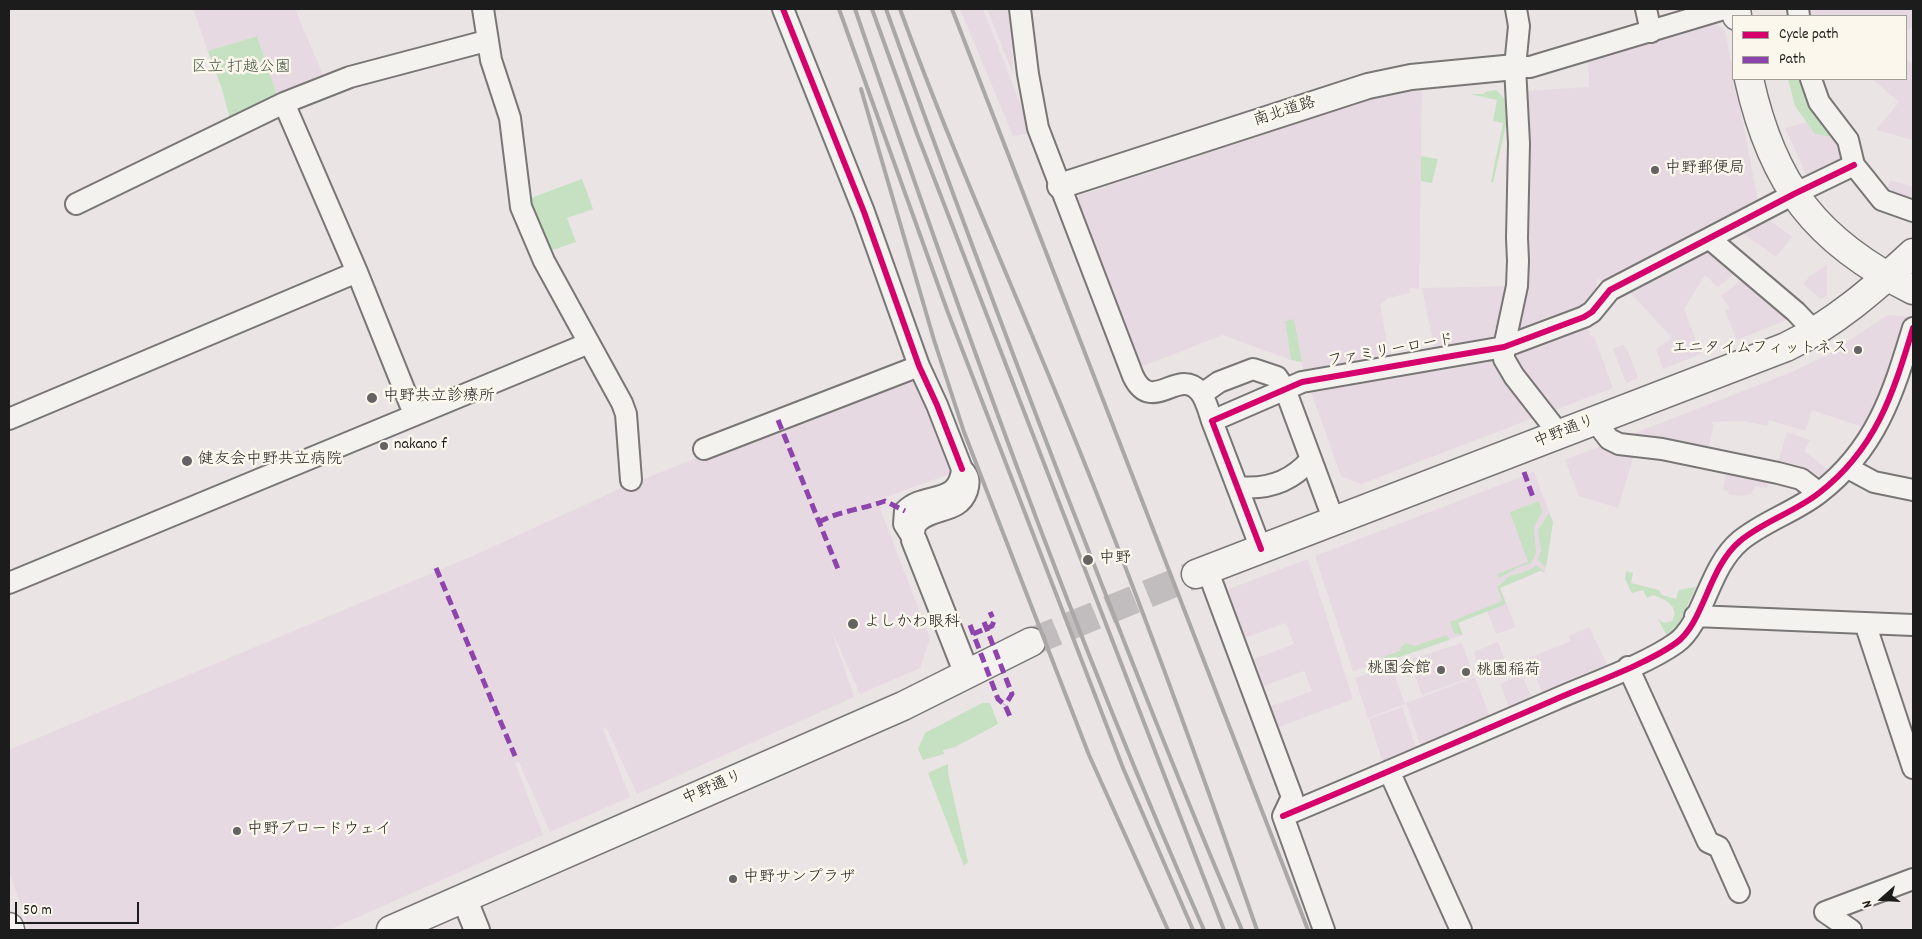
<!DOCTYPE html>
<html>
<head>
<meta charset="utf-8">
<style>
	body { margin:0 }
	#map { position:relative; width:1922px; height:939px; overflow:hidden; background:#eae4e5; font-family:Dekko,sans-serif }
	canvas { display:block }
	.frame { position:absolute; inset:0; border:10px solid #1c1c1c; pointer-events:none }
	.legend { position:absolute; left:1732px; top:15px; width:175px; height:65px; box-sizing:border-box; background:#fbf7ec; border:1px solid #a29f99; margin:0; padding:6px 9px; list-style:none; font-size:15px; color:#1c1c1c }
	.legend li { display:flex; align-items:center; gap:10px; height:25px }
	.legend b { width:25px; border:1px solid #a29f99 }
	.north { position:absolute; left:1857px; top:874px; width:50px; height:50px; -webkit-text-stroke:4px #fbf7ec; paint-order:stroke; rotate:251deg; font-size:14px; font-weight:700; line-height:20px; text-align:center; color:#1c1c1c }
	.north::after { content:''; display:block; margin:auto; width:18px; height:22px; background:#1c1c1c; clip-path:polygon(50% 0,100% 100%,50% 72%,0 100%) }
	.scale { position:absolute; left:15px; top:902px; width:124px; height:22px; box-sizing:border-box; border:2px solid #1c1c1c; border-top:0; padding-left:6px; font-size:15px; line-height:18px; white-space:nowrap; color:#1c1c1c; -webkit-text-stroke:4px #fbf7ec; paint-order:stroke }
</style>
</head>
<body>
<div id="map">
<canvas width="1922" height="939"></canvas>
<div class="frame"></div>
<ul class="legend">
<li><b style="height:6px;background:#d6006c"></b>Cycle path</li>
<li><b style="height:6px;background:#8e44ad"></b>Path</li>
</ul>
<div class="north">N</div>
<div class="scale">50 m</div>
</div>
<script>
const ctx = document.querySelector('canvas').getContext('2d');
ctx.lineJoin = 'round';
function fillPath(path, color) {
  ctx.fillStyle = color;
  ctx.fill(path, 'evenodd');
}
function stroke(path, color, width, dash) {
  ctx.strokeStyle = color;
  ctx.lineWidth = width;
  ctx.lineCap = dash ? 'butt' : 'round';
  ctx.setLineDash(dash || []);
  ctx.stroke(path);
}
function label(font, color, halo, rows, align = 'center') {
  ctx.font = font + ' Dekko,"Klee One",sans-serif';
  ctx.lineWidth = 5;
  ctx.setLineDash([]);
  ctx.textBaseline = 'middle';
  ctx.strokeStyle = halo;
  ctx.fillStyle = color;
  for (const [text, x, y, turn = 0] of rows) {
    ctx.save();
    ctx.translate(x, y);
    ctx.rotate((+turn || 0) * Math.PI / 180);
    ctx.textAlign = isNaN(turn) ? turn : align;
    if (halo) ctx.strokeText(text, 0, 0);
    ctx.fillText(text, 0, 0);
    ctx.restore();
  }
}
const built = new Path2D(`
	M193 9H295L326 82 279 101 257 36 208 51Z
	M960 9H983L1032 133 1013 136Z
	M987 9H1012L1013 74Z
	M1803 9H1913V27L1906 31V16H1805Z
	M1713 22 1725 30 1758 200 1754 208 1606 284 1597 278 1596 295 1585 310 1515 336 1525 91 1589 87 1588 61Z
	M1906 59 1913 65V140L1876 130 1899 102 1872 79H1906Z
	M1422 90 1419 289 1410 288V293L1388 298 1380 305 1390 359 1304 374 1294 319 1285 321 1291 360 1223 335 1143 366 1131 356 1071 207 1078 196 1386 94Z
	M1808 122 1810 128H1813L1818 133 1840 138 1848 160 1809 180 1785 128Z
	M1890 180 1913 187V205L1885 196Z
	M1761 221 1772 222 1792 237 1776 257 1741 232Z
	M1711 247 1736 272 1718 287 1705 275 1684 309 1701 354 1663 369 1656 349 1672 338 1628 290Z
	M1827 265V295L1821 299 1803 284 1810 276Z
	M1744 278 1794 317 1737 340 1725 311 1730 308 1721 296Z
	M1512 286 1501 339 1435 351 1422 288Z
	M1890 315 1910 317 1899 353 1866 428 1812 410 1805 431 1769 420 1767 426 1744 421 1712 422 1713 427 1707 455 1617 440 1792 372 1829 354 1881 319Z
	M1586 324 1591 337 1594 336 1613 388 1552 411 1514 366 1512 350Z
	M1623 345 1628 351 1638 378 1626 383 1613 349Z
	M1495 356 1536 417 1361 484 1341 476 1310 389Z
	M912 373 956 472 877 500 930 639 920 668 860 694 831 629 854 697 637 794 606 727 603 729 630 797 550 832 519 762 515 763 543 835 329 930H30L9 872V750L468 558 626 486Z
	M1787 432 1810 440 1804 451 1832 473 1817 485 1776 469Z
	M1601 446 1636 449 1618 508 1579 496 1565 460Z
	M1727 468 1774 476 1766 488 1756 486 1751 494 1739 496 1728 494 1729 491 1723 490Z
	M1534 472 1553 522 1545 572 1540 571 1500 588 1516 627 1496 634 1487 611 1458 623 1463 635 1353 671 1315 556Z
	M1308 559 1353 699 1277 728 1269 707 1312 691 1304 671 1261 687 1251 660 1294 644 1286 623 1242 639 1226 596 1229 589Z
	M1589 627 1609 669 1544 698 1529 658 1571 641 1569 636Z
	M1498 642 1507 666 1482 676 1474 654 1475 651Z
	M1462 643 1474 676 1422 695 1409 660Z
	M1391 666 1405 704 1368 718 1355 678Z
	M1521 672 1533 702 1511 712 1500 684 1512 679 1511 676Z
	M1475 677 1491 720 1422 750 1406 703Z
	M1402 707 1417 750 1384 766 1369 719Z`);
const green = new Path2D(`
	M257 36 279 101 231 123 222 89 208 51Z
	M1788 79H1805L1840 138 1815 134 1795 106Z
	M1496 90 1505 99 1506 125 1493 183 1491 182 1503 123 1493 121 1497 100 1470 94H1484L1485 92Z
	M1421 156 1438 159 1432 183 1421 181Z
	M582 179 593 209 567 218 576 242 547 252 528 199Z
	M1294 319 1302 362 1291 360 1285 321Z
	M1539 501 1542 512 1534 527 1536 553 1531 563 1519 567 1499 578 1497 574 1528 562 1510 512Z
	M1549 513 1553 522 1546 567 1538 560 1541 551 1538 530Z
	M1536 565 1545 572 1540 571 1500 588 1506 604 1458 623 1463 635 1454 633 1450 622 1502 601 1497 586C1503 584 1505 579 1510 576 1518 573 1530 572 1536 565Z
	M1626 571 1633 573 1631 583 1659 590 1662 595 1676 599 1679 590 1696 587 1677 627 1667 636 1658 619 1664 623 1672 621C1681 608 1664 598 1653 595L1647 598 1643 590 1632 593 1625 579Z
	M1447 635 1449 640 1385 662 1383 657 1400 651 1401 647 1406 643 1415 646Z
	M982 703H990L998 724 955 747 943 750 944 754 923 760 918 749 925 733Z
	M948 764V773L968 862 964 866 928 773Z`);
const secondaryTunnel = new Path2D(`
	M1031 642 1196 574`);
const minor = new Path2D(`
	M483 9 491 60 510 118 521 207 544 261 622 403 626 414 631 480
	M783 9 864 212 919 366 937 405 962 469C969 476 970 481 967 491 959 514 934 507 919 521 913 526 914 533 914 540
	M1020 9 1028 74 1038 128 1133 376C1152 416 1178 366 1200 392 1206 399 1209 412 1212 421
	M1516 9 1519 26 1515 67 1519 143 1517 238 1518 261 1517 286 1504 347V359L1514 376 1560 435
	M1646 9 1651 32
	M1798 9 1799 16
	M1515 67H1530L1550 61 1724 9 1736 11
	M1811 79 1819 102 1848 140 1854 165 1882 200 1913 211
	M284 103 357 272 414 414
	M76 204 284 103 350 77 486 41
	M1710 239 1796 312 1815 332
	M1202 394 1219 382 1253 369 1277 377 1285 389 1334 521
	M9 419 357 272
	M1595 421 1609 439 1619 444 1662 449 1778 473 1801 479 1819 493
	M704 449 919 366
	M1848 468 1874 482 1913 490
	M1238 487C1267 490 1291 482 1310 460
	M914 540 904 524 905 511C924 491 959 506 962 469
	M1261 549 1212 421 1302 382 1504 347 1584 317 1592 312 1610 290 1794 194 1854 165
	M1207 569 1292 797 1283 816 1324 930
	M9 583 589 343
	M1695 616 1913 625
	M1865 623 1913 768
	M1628 667 1708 842 1719 847 1739 892
	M1389 771 1461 930
	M1283 816C1374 778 1464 739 1554 700 1590 684 1645 665 1676 643 1704 623 1708 568 1740 541 1764 521 1795 512 1819 493 1876 449 1893 394 1913 328
	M1825 912 1913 879
	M1825 912 1851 930`);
const tertiary = new Path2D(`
	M1060 186 1368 86 1411 77 1515 67
	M914 540 967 674
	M464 898 477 930`);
const secondary = new Path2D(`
	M1736 9 1737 16
	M1749 79C1772 184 1816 242 1913 290
	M1196 574 1786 347C1834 324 1874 289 1913 253
	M391 930 903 706 1031 642`);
const primary = new Path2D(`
	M9 927 10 930`);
const rail = new Path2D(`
	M839 9 947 310 1123 768 1193 930
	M855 9C961 319 1071 630 1204 930
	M872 9 917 134 1224 930
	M886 9C944 171 1004 332 1066 493 1123 639 1180 786 1242 930
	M900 9C952 152 1015 291 1072 432 1139 596 1199 763 1257 930
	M952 9 1308 930
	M861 89 934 340 964 432 1089 755 1168 930`);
const quiet = new Path2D(`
	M778 420 838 569
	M1524 472 1534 500
	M819 522C839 511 863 509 885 501L905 511
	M436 568 515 756
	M984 622 1012 694 1005 705
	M970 625 998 699 1005 705 1011 719
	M973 634 992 626 994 621 990 612`);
const cycleway = new Path2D(`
	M783 9 864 212 919 366 937 405 962 469
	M1261 549 1212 421 1302 382 1504 347 1584 317 1592 312 1610 290 1794 194 1854 165
	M1283 816C1374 778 1464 739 1554 700 1590 684 1645 665 1676 643 1704 623 1708 568 1740 541 1764 521 1795 512 1819 493 1876 449 1893 394 1913 328`);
const markers = [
	[1655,170,5,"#646262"],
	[1858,350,5,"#646262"],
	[372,398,6,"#646262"],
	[384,446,5,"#646262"],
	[187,461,6,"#646262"],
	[1088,560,6,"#646262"],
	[853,624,6,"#646262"],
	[1441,670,5,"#646262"],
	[1466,672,5,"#646262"],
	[237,831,5,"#646262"],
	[733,879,5,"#646262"]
];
const parkNames = [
	["区立 打越公園",241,69]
];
const streetNames = [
	["南北道路",1285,113,-18],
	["ファミリーロード",1391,352,-10],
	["中野通り",1565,433,-21],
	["中野通り",713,789,-23]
];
const poiNames = [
	["中野郵便局",1665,170],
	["エニタイムフィットネス",1848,350,"right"],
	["中野共立診療所",383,398],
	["nakano f",394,446],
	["健友会中野共立病院",198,461],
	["中野",1099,560],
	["よしかわ眼科",864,624],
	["桃園会館",1431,670,"right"],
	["桃園稲荷",1476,672],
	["中野ブロードウェイ",247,831],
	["中野サンプラザ",743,879]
];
fillPath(built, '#e7d9e1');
fillPath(green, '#c5e1c1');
stroke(secondaryTunnel, '#c1bcbd', 28, [28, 14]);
stroke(minor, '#797676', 24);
stroke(tertiary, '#797676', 28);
stroke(secondary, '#797676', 31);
stroke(primary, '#797676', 31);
stroke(minor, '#f4f2ef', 20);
stroke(tertiary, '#f4f2ef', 24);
stroke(secondary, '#f4f2ef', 28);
stroke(primary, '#f4f2ef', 28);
stroke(rail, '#aaa8a7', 4);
stroke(quiet, '#8e44ad', 5, [10, 5]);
stroke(cycleway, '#d6006c', 6);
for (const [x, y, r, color] of markers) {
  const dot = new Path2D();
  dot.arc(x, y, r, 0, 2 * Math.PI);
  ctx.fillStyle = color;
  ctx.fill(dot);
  stroke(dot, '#fbf7ec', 2);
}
label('16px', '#455644', '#fbf7ec', parkNames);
label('16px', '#1c1c1c', '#fbf7ec', streetNames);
label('16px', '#1c1c1c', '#fbf7ec', poiNames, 'left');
</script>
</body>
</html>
